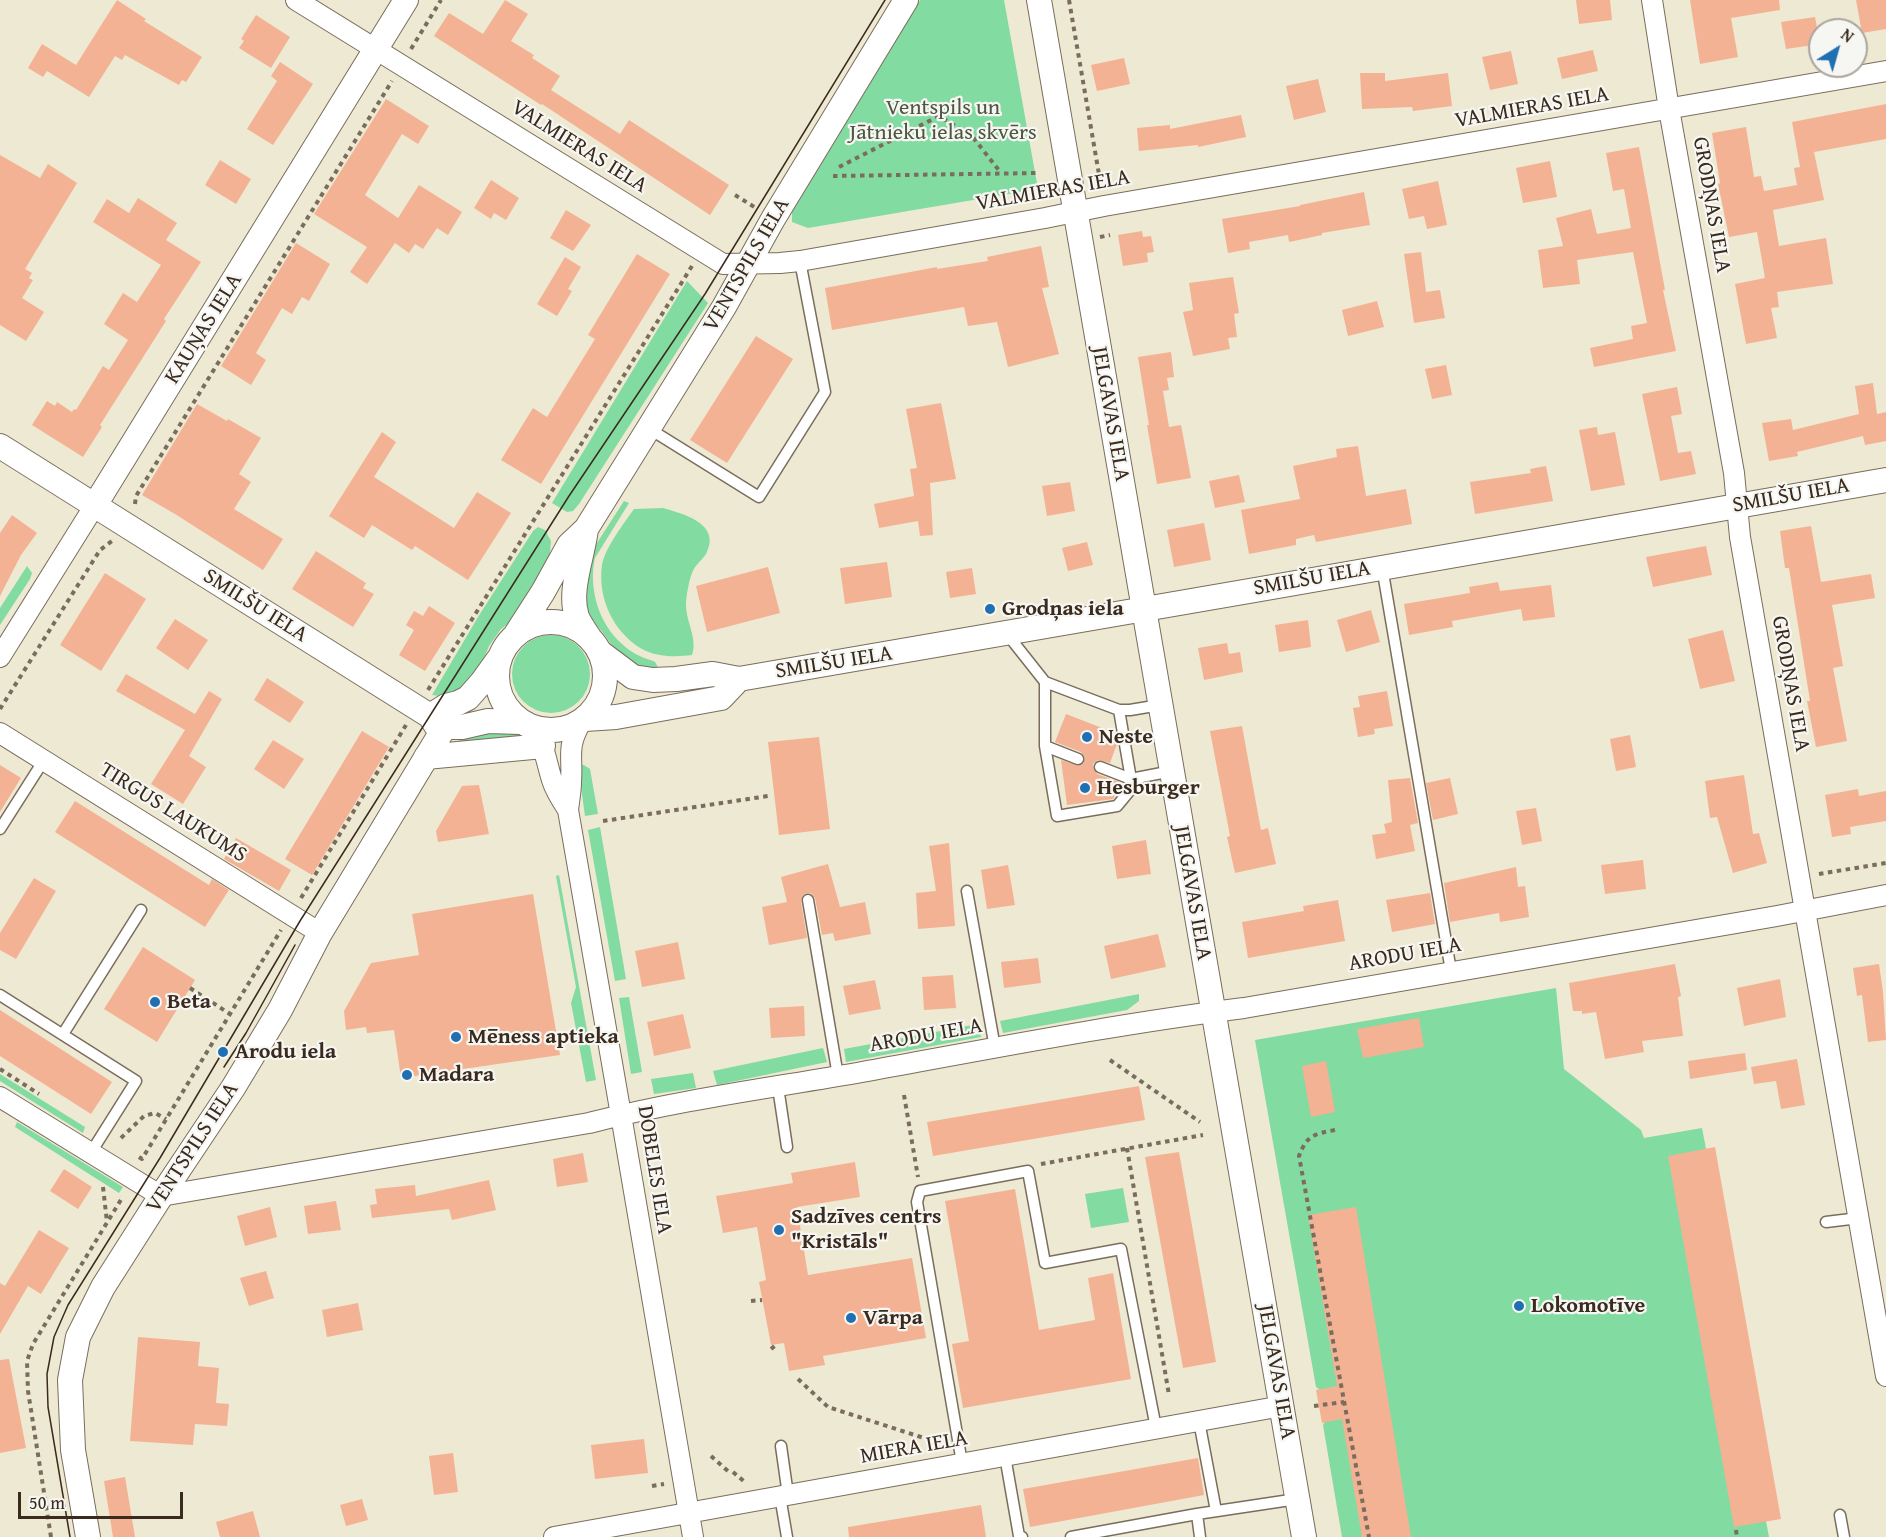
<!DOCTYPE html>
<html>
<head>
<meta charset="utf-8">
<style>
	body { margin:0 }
	#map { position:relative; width:1886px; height:1537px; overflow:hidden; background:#eee9d2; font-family:"Gentium Book Plus",serif }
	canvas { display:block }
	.north { position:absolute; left:1808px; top:18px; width:60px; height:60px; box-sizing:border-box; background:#f6f6f2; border:2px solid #aba49d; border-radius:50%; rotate:37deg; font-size:16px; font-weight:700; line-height:24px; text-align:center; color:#3b2a1e }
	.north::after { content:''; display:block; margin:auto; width:21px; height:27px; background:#1f6fb2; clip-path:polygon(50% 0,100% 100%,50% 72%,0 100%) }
	.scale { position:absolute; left:18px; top:1492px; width:165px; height:27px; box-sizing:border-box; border:3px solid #3b2a1e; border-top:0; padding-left:8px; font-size:18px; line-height:21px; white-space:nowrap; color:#3b2a1e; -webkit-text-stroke:4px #f6f6f2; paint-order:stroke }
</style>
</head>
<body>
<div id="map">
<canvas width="1886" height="1537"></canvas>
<div class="north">N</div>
<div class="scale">50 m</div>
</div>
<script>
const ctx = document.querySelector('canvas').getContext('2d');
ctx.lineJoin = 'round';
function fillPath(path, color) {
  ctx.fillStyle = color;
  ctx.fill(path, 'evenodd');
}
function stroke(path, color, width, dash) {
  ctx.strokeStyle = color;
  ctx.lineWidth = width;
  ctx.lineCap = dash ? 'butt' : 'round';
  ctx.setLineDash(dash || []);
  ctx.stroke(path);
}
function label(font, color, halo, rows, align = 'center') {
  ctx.font = font + ' "Gentium Book Plus",serif';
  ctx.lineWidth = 4.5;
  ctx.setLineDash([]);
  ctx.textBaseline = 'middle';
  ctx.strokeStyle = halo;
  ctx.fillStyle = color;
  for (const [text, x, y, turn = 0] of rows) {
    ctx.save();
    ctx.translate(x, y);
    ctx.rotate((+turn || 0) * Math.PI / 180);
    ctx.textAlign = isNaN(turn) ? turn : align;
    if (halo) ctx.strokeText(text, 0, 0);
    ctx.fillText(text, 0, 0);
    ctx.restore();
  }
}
const green = new Path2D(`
	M920 0H1004L1038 189 808 228 792 222V209Z
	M687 281 708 303 579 504 573 511 567 512 552 503Z
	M624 501 629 503 595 558C588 588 599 624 622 644 627 649 635 654 642 657 646 659 652 660 655 662 656 663 659 670 660 670 628 670 621 658 604 634 599 627 591 621 584 614L586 576 593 549Z
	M663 508C684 514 722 524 706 554 702 560 695 565 692 573 689 581 686 596 686 605 686 622 698 639 692 655 677 657 660 657 646 651 615 636 597 599 602 565 605 548 624 523 634 509Z
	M538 527 545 530 551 541 550 553 529 597 516 618 501 629 489 646 480 669 463 688 446 697 432 695 478 617 533 531Z
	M27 566 32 573 30 579 0 625V608Z
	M512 674a39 39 0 1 1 78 0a39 39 0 1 1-78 0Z
	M476 733H519L525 739 453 743Z
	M578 765H584L590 769 598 814 585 816Z
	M600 827 626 979 615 981 588 830Z
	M559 875 596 1080 586 1082 571 1003 576 987 556 876Z
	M1556 988 1564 1069 1641 1130 1644 1138 1702 1128 1777 1518 1766 1521 1769 1537H1342L1323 1425 1327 1418 1323 1392 1316 1387 1255 1040Z
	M1139 994V1001L1127 1010 1003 1033 1000 1021Z
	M629 997 642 1072 631 1074 619 998Z
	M978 1024 981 1037 846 1062 844 1049Z
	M823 1048 827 1062 717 1085 713 1071Z
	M693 1073 696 1088 654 1094 651 1079Z
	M0 1074 85 1127 83 1133 0 1081Z
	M17 1122 123 1187 119 1193 15 1127Z
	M1123 1188 1129 1222 1091 1228 1085 1194Z`);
const building = new Path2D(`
	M117 0 146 19 144 21 202 57 186 82 182 80 179 85 125 55 122 60 115 56 89 97 47 71 43 77 28 68 42 44 76 65Z
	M505 0 528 14 511 41 534 55 532 58 560 76 551 90 620 134 629 120 729 185 710 215 542 104 541 105 434 36 449 13 483 34Z
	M1576 0H1610L1612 20 1579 24Z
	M1690 0H1779L1780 10 1731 18 1738 57 1700 64Z
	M1856 0H1886V29L1862 33Z
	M256 15 290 37 271 68 239 48 244 41 241 39Z
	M1815 17 1820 44 1786 49 1781 22Z
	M1593 50 1598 71 1562 79 1557 58Z
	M1511 51 1518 84 1490 90 1482 57Z
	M1124 58 1130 84 1097 91 1091 65Z
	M280 62 313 84 273 145 247 129 277 81 271 76Z
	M1360 73H1385V81L1448 73 1452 106 1413 111 1412 107 1362 109Z
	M1318 79 1326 112 1294 120 1286 86Z
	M386 99 429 126 418 144 402 134 365 195 398 218 419 185 462 212 448 235 437 228 423 249 415 244 409 253 395 243 367 284 350 272 367 247 314 214Z
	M1886 104V139L1814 152 1824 200 1773 210 1779 246 1826 238 1833 284 1777 292 1779 307 1771 308 1777 338 1746 344 1735 284 1765 278 1757 232 1729 237 1718 184 1720 183 1712 133 1746 127 1754 177 1761 176 1764 191 1797 185 1794 168 1800 167 1792 122Z
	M1241 115 1246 137 1198 147V145L1139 151 1137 128 1170 125V129Z
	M1639 147 1665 290H1663L1676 351 1594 367 1590 348 1633 339 1631 326 1647 323 1633 252 1577 260 1580 284 1543 288 1538 250 1563 246 1556 218 1591 209 1597 234 1631 228 1624 189 1613 191 1606 153Z
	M0 155 40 178 48 164 77 183 25 269 32 273 29 278 33 280 22 298 44 312 26 341 0 325Z
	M220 160 251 179 236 204 205 185Z
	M1550 161 1557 197 1523 203 1516 168Z
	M491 180 519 198 506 220 494 213 491 219 474 208Z
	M1438 181 1447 225 1427 229 1424 216 1409 219 1402 189Z
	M1364 192 1370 225 1322 233V235L1289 242 1288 235 1249 242 1250 249 1228 253 1222 219 1300 206V205Z
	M138 198 177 223 166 240 201 262 164 319 166 321 100 425 102 427 83 457 32 425 47 401 55 406 57 402 72 412 74 409 76 410 103 366 109 370 128 340 104 324 123 293 137 302 161 265 93 222 107 199 129 213Z
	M566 210 591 225 573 251 550 238Z
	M1142 231 1143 237 1151 236 1154 252 1147 253 1148 262 1123 266 1118 235Z
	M296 243 330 264 309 301 302 297 292 314 282 308 256 353 266 360 251 385 221 366Z
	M1041 246 1049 287 1042 288 1059 354 1008 367 997 322 968 326 964 307 832 330 825 288 937 267V269L988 261 987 257Z
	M1421 252 1426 292 1440 290 1445 318 1414 323 1404 254Z
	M637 254 670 274 541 484 501 460 533 408 547 417 595 339 588 335Z
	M565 257 581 267 568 289 572 291 557 316 537 304Z
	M1233 277 1239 313 1234 314 1237 337 1228 338 1230 349 1193 356 1183 312 1193 310 1189 283Z
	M1377 301 1384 327 1348 336 1342 310Z
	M756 336 793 359 727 463 690 440Z
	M1171 352 1174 377 1167 378 1169 390 1163 391 1169 427 1181 425 1191 478 1157 484 1147 425H1149L1138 357Z
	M1446 365 1452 395 1432 399 1425 369Z
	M1873 383 1877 414 1886 412V441L1865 445 1863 436 1797 452 1798 456 1769 461 1762 423 1791 419 1793 430 1859 414 1855 386Z
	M1677 387 1682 414 1671 416 1678 453 1691 451 1696 474 1660 481 1642 394Z
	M941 403 956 479 930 483 933 535 920 536 918 521 879 528 874 504 914 496 910 469 917 468 906 409Z
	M197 404 227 421 228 419 261 438 239 474 251 482 234 509 283 539 263 570 175 514 142 495Z
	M1597 427 1598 435 1615 432 1625 485 1591 491 1579 430Z
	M382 432 396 442 374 477 454 528 477 492 511 513 468 580 415 546 412 550 372 525 364 538 329 516Z
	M1358 446 1366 496 1406 489 1412 524 1316 542 1314 535 1296 539V545L1249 554 1241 510 1300 499 1293 466 1337 457 1336 449Z
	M1546 466 1553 501 1475 514 1470 482 1531 473 1530 469Z
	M1239 475 1245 502 1215 508 1209 481Z
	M1070 482 1075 511 1047 516 1042 486Z
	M12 515 37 533 21 555 0 596V533Z
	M1204 523 1211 560 1174 567 1167 530Z
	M1811 526 1821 582 1871 574 1875 598 1832 605 1843 666 1833 668 1847 741 1816 747 1807 701H1810L1789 568H1785L1780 531Z
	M1087 542 1093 565 1068 571 1062 548Z
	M1706 546 1712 575 1653 587 1646 557Z
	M316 551 366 583 363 588 374 594 353 627 292 589Z
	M887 562 892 597 845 604 840 568Z
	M768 567 780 613 707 632 696 586Z
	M972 568 976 594 950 598 946 572Z
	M105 573 146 599 101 671 60 645Z
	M1498 582 1500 591 1551 585 1555 617 1523 621 1521 609 1452 621 1453 627 1409 635 1404 604 1470 593 1469 587Z
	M429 606 455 623 425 671 399 655 414 630 406 625 414 611 423 616Z
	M1371 610 1380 642 1346 652 1337 620Z
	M175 619 208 640 188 670 156 648Z
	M1308 620 1311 647 1279 652 1275 625Z
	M1723 630 1735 681 1700 689 1688 639Z
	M1227 643 1229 654 1240 652 1243 672 1204 680 1198 648Z
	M126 674 195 714 209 691 222 699 189 756 206 767 183 804 151 784 185 730 116 691Z
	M267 678 304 702 290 723 254 700Z
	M1387 691 1393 726 1374 729 1375 734 1358 737 1353 708 1360 707 1358 696Z
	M1066 714 1115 733 1117 744 1110 763 1098 760 1093 764V768L1097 774 1122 783 1113 799 1067 805 1061 760 1079 766 1083 764 1085 758 1081 752 1055 742Z
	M1242 726 1261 830 1268 828 1276 864 1235 873 1227 837 1230 836 1210 731Z
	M362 731 389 747 312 875 285 859Z
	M1630 735 1636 767 1616 771 1610 739Z
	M819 737 830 829 779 835 768 742Z
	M273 740 304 759 284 789 254 769Z
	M0 765 21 778 0 812Z
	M1744 775 1753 834 1759 833 1767 863 1733 873 1717 817 1710 818 1705 781Z
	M1410 778 1418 823 1410 825 1415 851 1376 859 1372 835 1386 833 1384 824 1392 822 1388 780Z
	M1450 778 1458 814 1433 820 1426 783Z
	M479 785 489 834 438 842 436 831 462 786Z
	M1858 789 1859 796 1886 791V821L1850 827 1851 834 1832 837 1825 795Z
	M75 801 209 885 212 879 229 890 205 927 55 832Z
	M1536 808 1542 841 1522 845 1516 811Z
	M236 838 291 870 279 891 224 859Z
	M1146 840 1151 874 1117 879 1112 846Z
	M949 843 955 926 918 929 916 893 936 891 929 846Z
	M1643 860 1646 889 1605 894 1601 865Z
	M828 864 840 907 865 902 871 934 835 941 833 933 822 935 815 898 811 893H807L803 895 801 901 807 938 769 945 762 907 787 902 781 877Z
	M1008 865 1015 905 987 909 981 870Z
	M1516 867 1518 887 1525 886 1529 917 1500 922 1499 913 1450 922 1444 883Z
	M34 878 56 891 16 959 0 950V933Z
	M1430 893 1435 924 1392 932 1386 900Z
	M533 894 560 1055 401 1078 394 1030 367 1033 366 1027 346 1030 344 1011 371 963 419 955 412 914Z
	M1338 900 1345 941 1248 958 1242 922 1304 911 1303 906Z
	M1158 934 1166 967 1111 979 1104 946Z
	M678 942 685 979 642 987 635 951Z
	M143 947 195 980 157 1042 104 1009Z
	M1038 958 1041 983 1004 988 1001 962Z
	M1675 964 1681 996 1678 997 1683 1036 1642 1041 1644 1052 1605 1059 1596 1012 1582 1014V1011H1573L1569 983Z
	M1879 964 1883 992 1886 1040 1868 1042 1862 995 1857 996 1853 968Z
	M953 975 956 1008 924 1010 922 977Z
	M1780 979 1786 1017 1744 1026 1737 988Z
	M875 980 881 1009 849 1015 843 986Z
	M804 1006 805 1036 771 1038 769 1008Z
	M0 1010 112 1082 91 1114 0 1056Z
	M683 1014 691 1048 654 1056 647 1022Z
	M1419 1018 1424 1047 1363 1058 1357 1029Z
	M1745 1053 1747 1070 1690 1079 1688 1061Z
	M1797 1059 1805 1105 1781 1109 1776 1081 1754 1084 1751 1067Z
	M1326 1061 1335 1112 1311 1117 1302 1066Z
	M1139 1086 1145 1120 933 1156 927 1122Z
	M1715 1147 1781 1519 1734 1527 1668 1156Z
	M1179 1152 1216 1362 1183 1368 1145 1157Z
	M583 1153 588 1182 557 1187 553 1159Z
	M855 1162 860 1197 797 1207 808 1275 912 1258 926 1338 823 1356 825 1365 789 1371 784 1343 771 1345 759 1282 766 1280 757 1227 723 1233 716 1196 793 1183 791 1173Z
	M64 1169 92 1187 78 1209 50 1191Z
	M489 1180 496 1210 452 1220 449 1209 372 1218 370 1205 377 1204 375 1189 415 1185 416 1196Z
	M1015 1189 1039 1330 1095 1320 1088 1278 1113 1273 1131 1379 963 1408 952 1344 969 1341 945 1201Z
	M336 1201 341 1230 308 1234 304 1206Z
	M270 1207 277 1237 245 1246 237 1216Z
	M1356 1207 1411 1537H1362L1342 1419 1322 1423 1316 1390 1337 1386 1308 1215Z
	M39 1230 69 1248 41 1294 28 1286 0 1334V1283L5 1286Z
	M266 1271 274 1298 249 1306 240 1278Z
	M358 1303 363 1330 327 1337 322 1310Z
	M138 1337 200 1342 198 1366 219 1368 216 1403 229 1404 227 1426 195 1424 193 1445 130 1441Z
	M9 1359 26 1448 0 1453V1360Z
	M644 1439 648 1473 595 1479 591 1445Z
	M453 1453 458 1492 434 1495 429 1456Z
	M1198 1458 1204 1495 1030 1527 1023 1489Z
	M125 1477 135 1537H113L104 1481Z
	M362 1499 368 1520 346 1526 340 1505Z
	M981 1505 986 1537H849L848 1527Z
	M253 1511 260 1537H220L216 1522Z`);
const path = new Path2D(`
	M1069 0 1101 186
	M411 49 441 0
	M839 167 939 116 972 136 1001 173
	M833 176 1039 173
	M735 195 756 208
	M1100 237 1110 235
	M135 504 136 496 392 81
	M428 690 692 266
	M0 709 100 550 112 541
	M603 821 768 796
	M1819 874 1886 863
	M301 898 406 725
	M190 988 230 1014
	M1110 1060 1200 1122
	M0 1069 39 1094
	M904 1095 918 1177
	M1335 1130C1314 1134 1307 1135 1299 1156L1369 1537
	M121 1138 144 1116 155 1113 166 1119
	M1127 1148 1169 1395
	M139 1157 142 1159 281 930
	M1041 1164 1203 1135
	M103 1187 107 1222
	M751 1301 762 1300
	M771 1349 777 1344
	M798 1379 828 1407 924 1438
	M1314 1406 1344 1402
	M711 1456 729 1472
	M733 1472 746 1483
	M652 1486 664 1484
	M1736 1530 1737 1537
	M51 1537 28 1391 27 1361 33 1344 122 1198 120 1197`);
const service = new Path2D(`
	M648 428 759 497 825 392 800 261
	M1382 567 1451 971
	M1007 634 1045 682 1119 710H1130L1160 705
	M1045 682V746L1078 759
	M1119 710 1131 779
	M1045 746 1057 816 1117 806 1141 777
	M1100 767 1131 779 1172 771
	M0 829 44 760
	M967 891 995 1048
	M808 900 838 1076
	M0 995 136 1081 90 1154
	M63 1034 141 910
	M778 1087 787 1147
	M1826 1222 1859 1218
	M1199 1421 1216 1511
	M781 1446 788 1495
	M1005 1456 1019 1536 1022 1537
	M962 1463 917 1202 920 1191 1028 1171 1045 1263 1121 1249 1156 1428
	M780 1496 787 1537
	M1197 1514 1200 1537
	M1840 1515 1844 1537
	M1071 1537 1197 1514 1297 1499`);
const minor = new Path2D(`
	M296 0 723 264 780 263 800 261 1045 218 1104 206 1886 71
	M1652 0 1669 109 1734 473 1740 537 1886 1376
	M0 657 95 505
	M581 722C566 749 573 754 571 782 571 791 569 801 568 810L621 1115 693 1537
	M531 727C546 747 545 758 552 780 555 790 562 801 568 810
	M0 733 320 933
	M0 1097 161 1196 589 1123C678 1100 771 1088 862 1072 989 1049 1116 1024 1244 1008L1777 916 1886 895
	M554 1537 1282 1406`);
const tertiary = new Path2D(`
	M1039 0 1304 1537
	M0 446 430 716 437 727H462L488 721 521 722
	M95 505 406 0
	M586 529C583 556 568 591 577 617 580 624 585 631 589 637
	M497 676a54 54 0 1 1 108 0a54 54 0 1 1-108 0Z
	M516 634 543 592 569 545 586 529 724 307 773 219 906 0
	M601 653 633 677 653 680 676 679 713 674 739 679C1122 615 1503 545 1886 480
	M430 716 446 706 458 703 468 698 482 682 500 657
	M585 719 616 717 721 698 739 679
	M426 757 543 746
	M88 1537 73 1450 70 1380 78 1337 103 1287 161 1196 233 1088 280 1010 320 933 444 728`);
const tram = new Path2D(`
	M224 1067 246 1033 295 945
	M70 1537 48 1407 47 1374 54 1337 68 1305 160 1158 300 921 569 496 705 294 885 0`);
const markers = [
	[990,609,6,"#1f6fb2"],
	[1087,737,6,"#1f6fb2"],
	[1085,788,6,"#1f6fb2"],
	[155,1002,6,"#1f6fb2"],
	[456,1037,6,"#1f6fb2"],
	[223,1052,6,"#1f6fb2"],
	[407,1075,6,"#1f6fb2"],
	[779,1230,6,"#1f6fb2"],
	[1519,1306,6,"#1f6fb2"],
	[851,1318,6,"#1f6fb2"]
];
const parkNames = [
	["Ventspils un",943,108],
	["Jātnieku ielas skvērs",943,133]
];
const streetNames = [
	["VALMIERAS IELA",1532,108,-10],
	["VALMIERAS IELA",579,147,32],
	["VALMIERAS IELA",1053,191,-10],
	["GRODŅAS IELA",1711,205,80],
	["VENTSPILS IELA",747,265,-60],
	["KAUŅAS IELA",204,329,-58],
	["JELGAVAS IELA",1110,414,80],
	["SMILŠU IELA",1791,496,-10],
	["SMILŠU IELA",1312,579,-10],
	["SMILŠU IELA",255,606,32],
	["SMILŠU IELA",834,663,-9],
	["GRODŅAS IELA",1790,684,80],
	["TIRGUS LAUKUMS",173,813,32],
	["JELGAVAS IELA",1192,893,80],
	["ARODU IELA",1405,955,-10],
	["ARODU IELA",926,1036,-10],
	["VENTSPILS IELA",193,1148,-57],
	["DOBELES IELA",654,1170,81],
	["JELGAVAS IELA",1276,1372,80],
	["MIERA IELA",914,1448,-10]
];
const poiNames = [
	["Grodņas iela",1002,609],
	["Neste",1099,737],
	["Hesburger",1097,788],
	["Beta",167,1002],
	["Mēness aptieka",468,1037],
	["Arodu iela",235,1052],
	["Madara",419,1075],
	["Sadzīves centrs",791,1217],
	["\"Kristāls\"",791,1242],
	["Lokomotīve",1531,1306],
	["Vārpa",863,1318]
];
fillPath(green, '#82dba1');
fillPath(building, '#f4b294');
stroke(service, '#7a6d5d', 13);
stroke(minor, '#7a6d5d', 22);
stroke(tertiary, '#7a6d5d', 26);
stroke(path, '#7a6d5d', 4, [4.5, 4.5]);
stroke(service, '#fff', 10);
stroke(minor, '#fff', 20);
stroke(tertiary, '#fff', 24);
stroke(tram, '#3b2a1e', 1.5);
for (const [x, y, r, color] of markers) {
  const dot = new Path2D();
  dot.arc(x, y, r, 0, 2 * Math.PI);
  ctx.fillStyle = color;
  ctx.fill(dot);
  stroke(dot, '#f6f6f2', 2);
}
label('22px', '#4d563f', '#f6f6f2', parkNames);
label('22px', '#3b2a1e', '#f6f6f2', streetNames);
label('bold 22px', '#3b2a1e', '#f6f6f2', poiNames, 'left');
</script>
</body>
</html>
